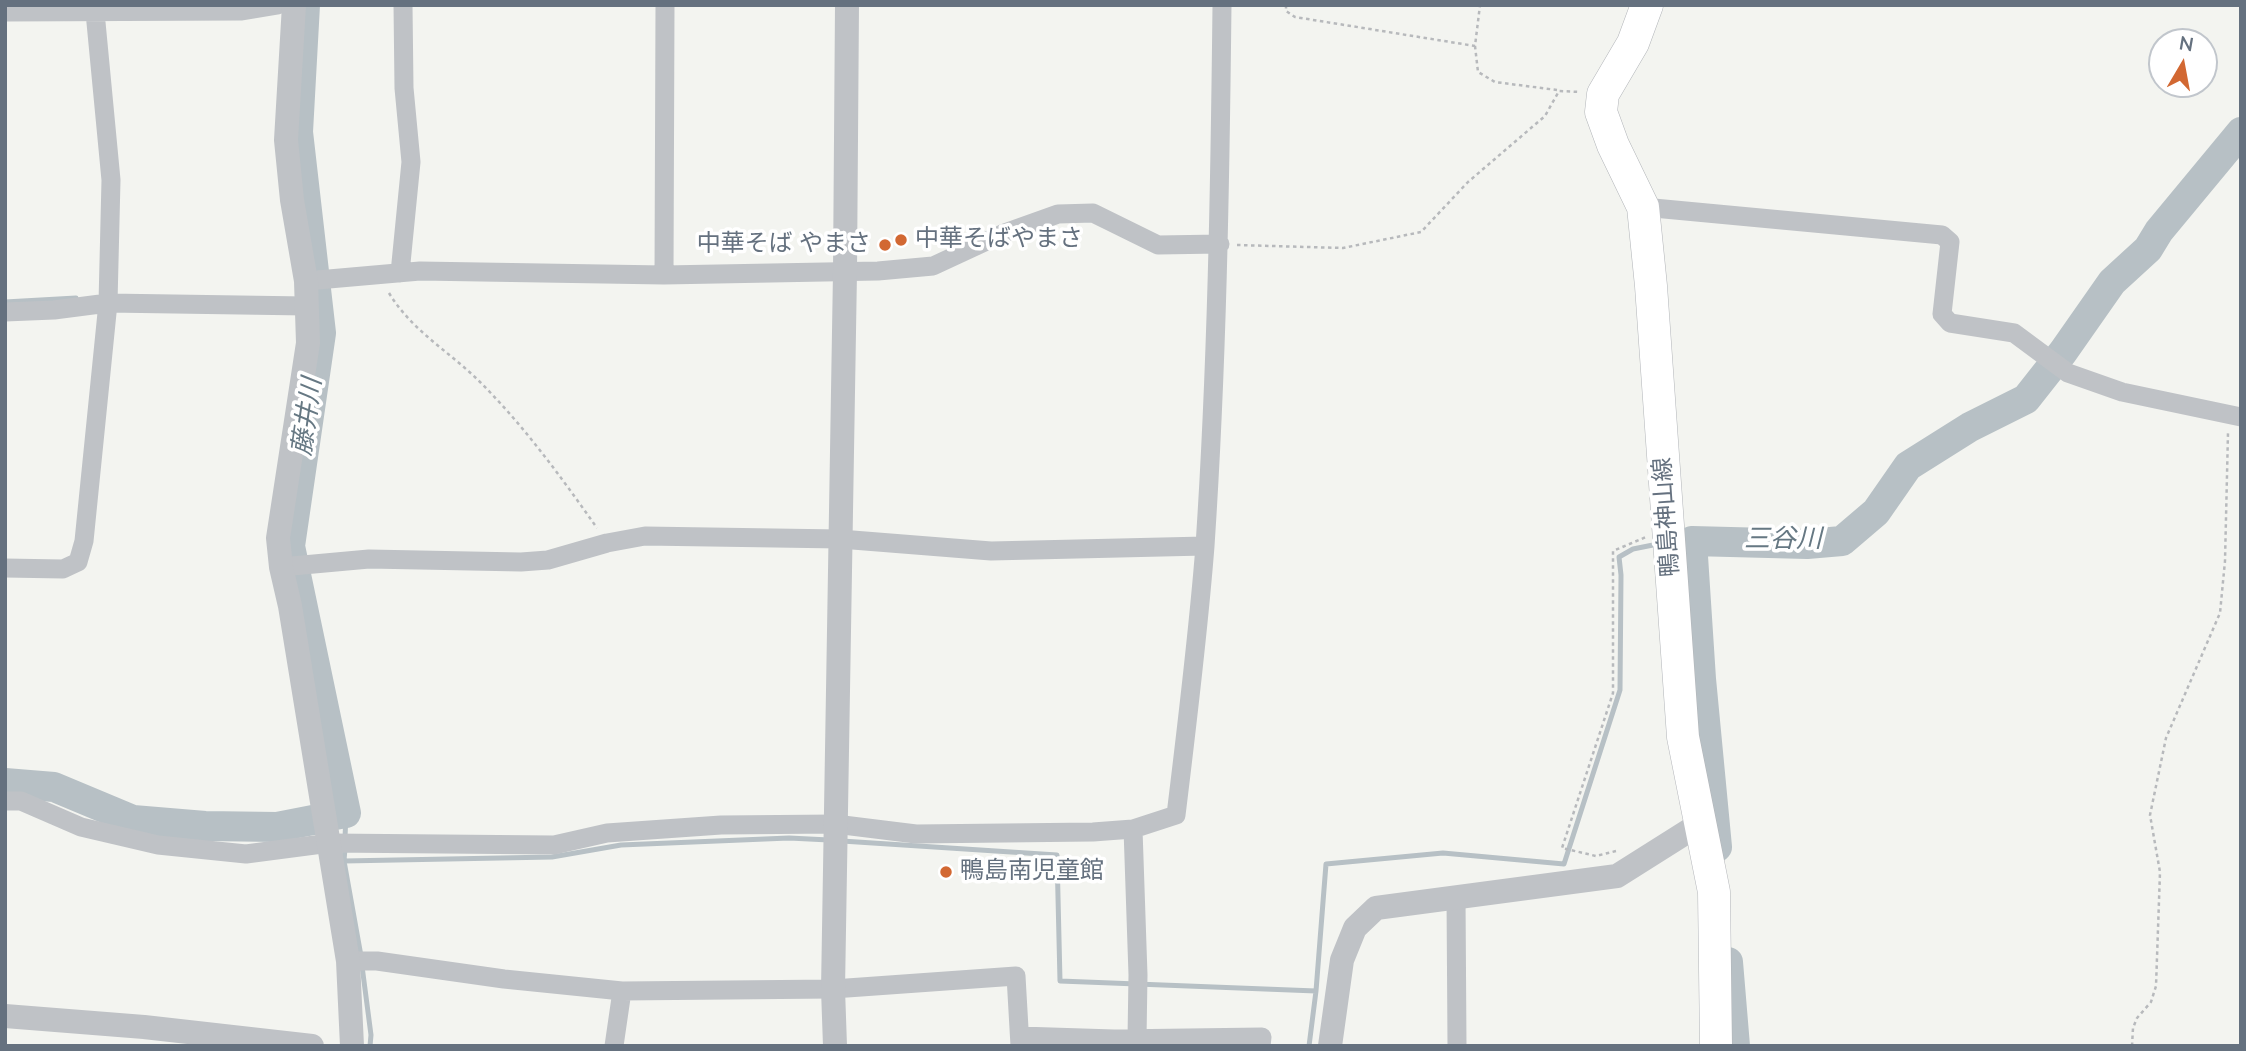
<!DOCTYPE html>
<html>
<head>
<meta charset="utf-8">
<style>
	body { margin:0 }
	#map { position:relative; width:2246px; height:1051px; overflow:hidden; background:#f3f4f0; font-family:"Nunito Sans",sans-serif }
	canvas { display:block }
	.frame { position:absolute; inset:0; border:7px solid #65717f; pointer-events:none }
	.north { position:absolute; left:2148px; top:28px; width:70px; height:70px; box-sizing:border-box; background:#fff; border:2px solid #c1c6cc; border-radius:50%; rotate:10deg; font-size:19px; font-weight:700; line-height:28px; text-align:center; color:#65717f }
	.north::after { content:''; display:block; margin:auto; width:24px; height:32px; background:#d26832; clip-path:polygon(50% 0,100% 100%,50% 72%,0 100%) }
</style>
</head>
<body>
<div id="map">
<canvas width="2246" height="1051"></canvas>
<div class="frame"></div>
<div class="north">N</div>
</div>
<script>
const ctx = document.querySelector('canvas').getContext('2d');
ctx.lineJoin = 'round';
function stroke(path, color, width, dash) {
  ctx.strokeStyle = color;
  ctx.lineWidth = width;
  ctx.lineCap = dash ? 'butt' : 'round';
  ctx.setLineDash(dash || []);
  ctx.stroke(path);
}
function label(font, color, halo, rows, align = 'center') {
  ctx.font = font + ' "Nunito Sans","Noto Sans JP",sans-serif';
  ctx.lineWidth = 7;
  ctx.setLineDash([]);
  ctx.textBaseline = 'middle';
  ctx.strokeStyle = halo;
  ctx.fillStyle = color;
  for (const [text, x, y, turn = 0] of rows) {
    ctx.save();
    ctx.translate(x, y);
    ctx.rotate((+turn || 0) * Math.PI / 180);
    ctx.textAlign = isNaN(turn) ? turn : align;
    if (halo) ctx.strokeText(text, 0, 0);
    ctx.fillText(text, 0, 0);
    ctx.restore();
  }
}
const stream = new Path2D(`
	M5 302 76 298
	M1678 542 1692 541
	M345 838 346 813
	M842 841 1057 855 1060 981 1316 991
	M345 848 344 861 361 956
	M344 861 552 857 621 845 789 838 829 840
	M362 966 371 1035 370 1046
	M1309 1046 1316 991 1326 864 1443 853 1564 864 1620 690 1621 575 1619 557 1633 549 1658 544`);
const river = new Path2D(`
	M305 5 298 132 321 333 290 546 346 813 335 815
	M5 783 54 787 133 820 205 826 277 827 318 819
	M1717 847 1701 679 1692 541 1807 544 1842 541 1876 512 1908 466 1970 427 2026 399 2063 352 2112 282 2148 249 2159 231 2241 132
	M1728 962 1735 1046`);
const path = new Path2D(`
	M1286 5V11L1295 17 1475 46 1480 5
	M1475 46 1478 72 1495 82 1557 90
	M1237 245 1343 248 1421 232 1468 182 1545 116 1559 91 1580 92
	M389 293C412 331 450 352 480 382 525 427 561 477 597 528
	M1616 851 1596 856 1562 848 1613 693V551L1646 537
	M2132 1046 2133 1028 2137 1018 2151 1002 2156 986 2160 872 2150 815 2166 738 2220 613 2225 561 2228 433`);
const minor = new Path2D(`
	M5 12 242 11 278 5
	M1643 207 1942 235 1950 242 1942 314 1950 323 2014 333 2068 373 2122 392 2241 417
	M400 273 411 162 404 88 403 5
	M664 275 665 5
	M306 281 420 271 664 275 878 271 933 266 1002 234 1058 214 1093 213 1158 245 1220 244
	M5 312 54 310 108 303 306 306
	M281 567 369 559 521 562 548 560 607 543 645 536 840 539 991 551 1205 546
	M5 568 63 569 78 562 84 541 108 303 111 180 95 12
	M5 801H21L81 827 158 845 246 854 330 843 554 845 607 833 721 825 835 824 916 834 1093 832 1133 829 1176 815C1187 725 1198 636 1205 546 1217 366 1220 186 1222 5
	M1133 829 1138 975 1137 1039
	M1456 896 1457 1046
	M348 961H377L504 979 622 991 833 989 1016 976 1020 1046
	M1020 1036 1114 1039 1262 1037 1261 1046
	M614 1046 622 991`);
const tertiary = new Path2D(`
	M294 5 286 140 292 200 306 281 308 343 278 538 281 567 290 606 305 698 348 961 352 1046
	M5 1016 144 1027 312 1046
	M835 1046 833 989 845 272 847 5
	M1330 1046 1342 960 1355 928 1376 908 1617 876 1701 823`);
const primary = new Path2D(`
	M1647 5 1633 43 1603 94 1601 112 1613 145 1643 207 1651 286 1683 737 1714 892 1716 1046`);
const markers = [
	[901,240,7,"#d26832"],
	[885,245,7,"#d26832"],
	[946,872,7,"#d26832"]
];
const poiNames = [
	["中華そばやまさ",915,240],
	["中華そば やまさ",871,245,"right"],
	["鴨島南児童館",960,872]
];
const streetNames = [
	["鴨島神山線",1668,517,-94]
];
const waterNames = [
	["藤井川",309,417,-82],
	["三谷川",1783,541]
];
stroke(stream, '#b7c0c5', 5);
stroke(river, '#b7c0c5', 30);
stroke(primary, '#b1b4b8', 33);
stroke(path, '#b7b9bc', 2.5, [3.5, 3.5]);
stroke(minor, '#bfc2c6', 19);
stroke(tertiary, '#bfc2c6', 24);
stroke(primary, '#fff', 32);
for (const [x, y, r, color] of markers) {
  const dot = new Path2D();
  dot.arc(x, y, r, 0, 2 * Math.PI);
  ctx.fillStyle = color;
  ctx.fill(dot);
  stroke(dot, '#fff', 2.5);
}
label('24px', '#65717f', '#fff', poiNames, 'left');
label('24px', '#65717f', '#fff', streetNames);
label('italic 26px', '#667883', '#fff', waterNames);
</script>
</body>
</html>
